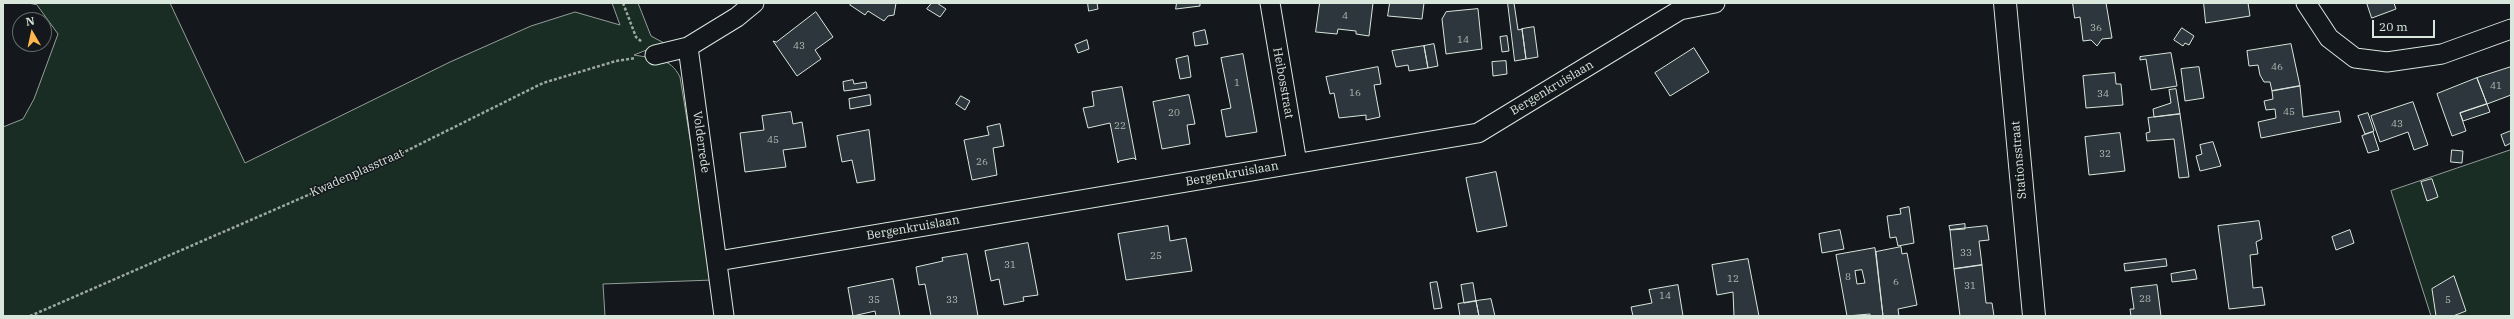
<!DOCTYPE html>
<html>
<head>
<meta charset="utf-8">
<style>
	body { margin:0 }
	#map { position:relative; width:2514px; height:319px; overflow:hidden; background:#14181c; font-family:"IBM Plex Serif",serif }
	canvas { display:block }
	.frame { position:absolute; inset:0; border:4px solid #d8e6dc; pointer-events:none }
	.north { position:absolute; left:12px; top:12px; width:40px; height:40px; box-sizing:border-box; background:#14181c; border:1px solid #626a69; border-radius:50%; rotate:351deg; font-size:11px; font-weight:700; line-height:16px; text-align:center; color:#d8e6dc }
	.north::after { content:''; display:block; margin:auto; width:14px; height:18px; background:#ffb74d; clip-path:polygon(50% 0,100% 100%,50% 72%,0 100%) }
	.scale { position:absolute; left:2372px; top:20px; width:63px; height:18px; box-sizing:border-box; border:2px solid #d8e6dc; border-top:0; padding-left:5px; font-size:12px; line-height:14px; white-space:nowrap; color:#d8e6dc; -webkit-text-stroke:3px #14181c; paint-order:stroke }
</style>
</head>
<body>
<div id="map">
<canvas width="2514" height="319"></canvas>
<div class="frame"></div>
<div class="north">N</div>
<div class="scale">20 m</div>
</div>
<script>
const ctx = document.querySelector('canvas').getContext('2d');
ctx.lineJoin = 'round';
function fillPath(path, color) {
  ctx.fillStyle = color;
  ctx.fill(path, 'evenodd');
}
function stroke(path, color, width, dash) {
  ctx.strokeStyle = color;
  ctx.lineWidth = width;
  ctx.lineCap = dash ? 'butt' : 'round';
  ctx.setLineDash(dash || []);
  ctx.stroke(path);
}
function label(font, color, halo, rows, align = 'center') {
  ctx.font = font + ' "IBM Plex Serif",serif';
  ctx.lineWidth = 3;
  ctx.setLineDash([]);
  ctx.textBaseline = 'middle';
  ctx.strokeStyle = halo;
  ctx.fillStyle = color;
  for (const [text, x, y, turn = 0] of rows) {
    ctx.save();
    ctx.translate(x, y);
    ctx.rotate((+turn || 0) * Math.PI / 180);
    ctx.textAlign = isNaN(turn) ? turn : align;
    if (halo) ctx.strokeText(text, 0, 0);
    ctx.fillText(text, 0, 0);
    ctx.restore();
  }
}
const green = new Path2D(`
	M28 3H170L245 163 450 62 531 26 575 12 620 25 612 3H638L651 36 664 43 634 55C655 59 670 57 680 77L713 280 603 284 605 316H3V127L23 119 34 99 58 34 37 5Z
	M2511 150V316H2431L2391 191Z`);
const building = new Path2D(`
	M852 3H896L894 15 888 16 884 21 868 11 865 15 850 5Z
	M932 3H937L946 9 940 17 927 9Z
	M1088 3H1097L1098 9 1089 11Z
	M1177 3H1200V6L1176 9Z
	M1320 3H1373L1369 36 1356 34V31L1338 29 1337 34 1316 32Z
	M1390 3H1424L1422 19 1388 16Z
	M1508 3H1514L1518 30 1522 29 1526 59 1515 61Z
	M2073 3H2106L2112 38 2102 39 2097 46 2091 40 2083 41 2080 17 2075 18Z
	M2204 3H2248L2250 16 2206 23Z
	M2367 3H2394L2396 9 2372 18Z
	M1478 9 1482 49 1446 54 1442 19 1446 12Z
	M816 12 833 37 815 50 821 59 797 76 773 41 776 42Z
	M1534 27 1538 57 1526 59 1522 29Z
	M2182 28 2194 36 2189 45 2185 43 2183 46 2174 40Z
	M1205 30 1208 44 1195 46 1193 33Z
	M1507 36 1509 51 1502 52 1500 37Z
	M1087 40 1089 49 1078 53 1075 45Z
	M1434 44 1438 66 1428 68 1424 46Z
	M2291 44 2300 86 2272 91 2270 82H2264L2260 75 2258 65 2249 66 2247 51Z
	M1424 46 1428 68 1409 71 1408 65 1396 67 1392 51Z
	M1694 48 1709 72 1670 96 1655 73Z
	M2171 53 2177 86 2151 90 2146 59 2140 60V57Z
	M1243 54 1257 132 1226 137 1221 110 1231 108 1221 58Z
	M1188 56 1191 77 1180 79 1176 59Z
	M1506 61 1507 74 1493 76 1492 62Z
	M1378 67 1381 84 1374 85 1380 117 1366 120V115L1339 118 1334 93 1330 94 1326 77Z
	M2199 67 2204 98 2185 101 2181 69Z
	M2511 67V95L2487 104 2477 78Z
	M2115 73 2116 84H2121L2123 105 2086 108 2083 76Z
	M2477 78 2487 104 2460 113 2466 131 2452 136 2437 94Z
	M853 80 854 84 866 82 867 88 844 91 843 82Z
	M2300 86 2303 117 2339 111 2341 122 2261 138 2258 122 2276 118 2275 109 2266 110 2264 101 2273 99 2272 91Z
	M1122 87 1136 160 1134 158 1119 161 1118 163 1110 123 1088 128 1083 108 1094 106 1092 92Z
	M2176 89 2180 114 2154 117 2153 109 2171 103 2169 90Z
	M870 95 871 105 850 109 849 99Z
	M1189 95 1195 124 1187 125 1190 144 1162 149 1153 102Z
	M961 96 970 101 965 110 956 104Z
	M2413 102 2428 145 2414 150 2408 132 2380 142 2371 116Z
	M2487 104 2490 112 2463 121 2460 113Z
	M791 112 793 124 802 122 806 147 783 150 786 167 745 172 740 133 764 130 762 116Z
	M2368 113 2374 131 2365 134 2358 116Z
	M2180 114 2189 177 2179 178 2174 139 2147 141 2146 133 2150 132 2148 118Z
	M1000 124 1004 146 993 148 997 175 972 180 964 140 989 135 987 127Z
	M869 130 875 180 857 183 852 160 842 162 837 136Z
	M2511 131V143L2505 146 2501 135Z
	M2373 132 2379 150 2368 153 2362 136Z
	M2120 133 2125 171 2089 175 2085 137Z
	M2213 142 2221 166 2200 171 2196 156 2202 154 2200 145Z
	M2452 150 2463 151 2462 163 2451 162Z
	M1496 172 1507 226 1477 232 1466 178Z
	M2432 179 2438 197 2427 201 2421 182Z
	M1909 207 1914 243 1898 246 1896 237 1890 238 1887 216 1901 214 1900 209Z
	M2259 221 2262 239 2256 242 2258 254 2250 255 2253 288 2262 287 2265 305 2229 309 2218 226Z
	M1965 224V229L1950 230 1949 226Z
	M1168 226 1170 241 1186 238 1192 271 1126 280 1118 234Z
	M1987 226 1989 240 1979 241 1982 265 1954 269 1950 230Z
	M1840 230 1844 249 1822 253 1819 234Z
	M2350 230 2354 243 2336 250 2332 237Z
	M1028 243 1038 295 1023 297 1024 301 1004 305 999 279 991 281 985 251Z
	M1901 247 1902 254 1907 253 1917 305 1898 309 1899 316H1883L1876 252Z
	M1875 248 1883 316H1870V314L1847 316 1836 255ZM1862 270 1865 283 1857 284 1855 271Z
	M967 254 978 316H931L925 284 919 285 916 267 943 261 942 258Z
	M1748 259 1759 316H1734L1733 292 1717 295 1712 265Z
	M2166 259 2167 266 2125 271 2124 264Z
	M1982 265 1986 303H1992L1994 316H1960L1954 269Z
	M2195 270 2197 279 2172 282 2171 274Z
	M2454 276 2466 311 2453 316H2436L2432 289Z
	M893 279 900 316H876L875 311 853 316 848 288Z
	M1437 282 1442 308 1434 309 1430 283Z
	M1473 283 1476 301 1464 303 1461 285Z
	M1678 285 1683 316H1633L1631 307 1652 303 1649 290Z
	M2157 285 2161 316H2131L2130 309H2134L2131 288Z
	M1491 299 1495 316H1479L1476 301Z
	M1476 301 1479 316H1460L1458 304Z`);
const path = new Path2D(`
	M623 3 636 37 642 42
	M30 316 384 162 543 83 616 61 636 58`);
const street = new Path2D(`
	M1270 3 1297 163
	M2306 3 2329 38 2355 58 2387 62 2442 54 2511 29
	M688 47 724 316
	M655 55 688 47 737 17 754 3
	M718 261 1478 133 1680 10 1715 3`);
const secondary = new Path2D(`
	M2005 3 2034 316`);
const numberNames = [
	["4",1345,16],
	["36",2096,28],
	["14",1463,40],
	["43",799,46],
	["46",2277,67],
	["1",1237,83],
	["41",2496,86],
	["16",1355,93],
	["34",2103,94],
	["45",2289,112],
	["20",1174,113],
	["43",2397,124],
	["22",1120,126],
	["45",773,140],
	["32",2105,154],
	["26",982,162],
	["33",1966,253],
	["25",1156,256],
	["31",1010,265],
	["8",1848,277],
	["12",1733,279],
	["6",1896,282],
	["31",1970,286],
	["14",1665,296],
	["28",2145,299],
	["35",874,300],
	["33",952,300],
	["5",2448,300]
];
const streetNames = [
	["Heibosstraat",1283,83,80],
	["Bergenkruislaan",1552,88,-31],
	["Volderrede",701,142,82],
	["Stationsstraat",2019,160,-95],
	["Kwadenplasstraat",357,173,-24],
	["Bergenkruislaan",1232,174,-10],
	["Bergenkruislaan",913,228,-10]
];
fillPath(green, '#1a2d24');
stroke(green, '#939e99', 1);
fillPath(building, '#2c363c');
stroke(building, '#d8e6dc', 1);
stroke(street, '#d8e6dc', 21);
stroke(secondary, '#d8e6dc', 24);
stroke(path, '#9da8a2', 2.5, [3, 2]);
stroke(street, '#14181c', 19);
stroke(secondary, '#14181c', 22);
label('10px', '#adbab4', null, numberNames);
label('12px', '#d8e6dc', '#14181c', streetNames);
</script>
</body>
</html>
